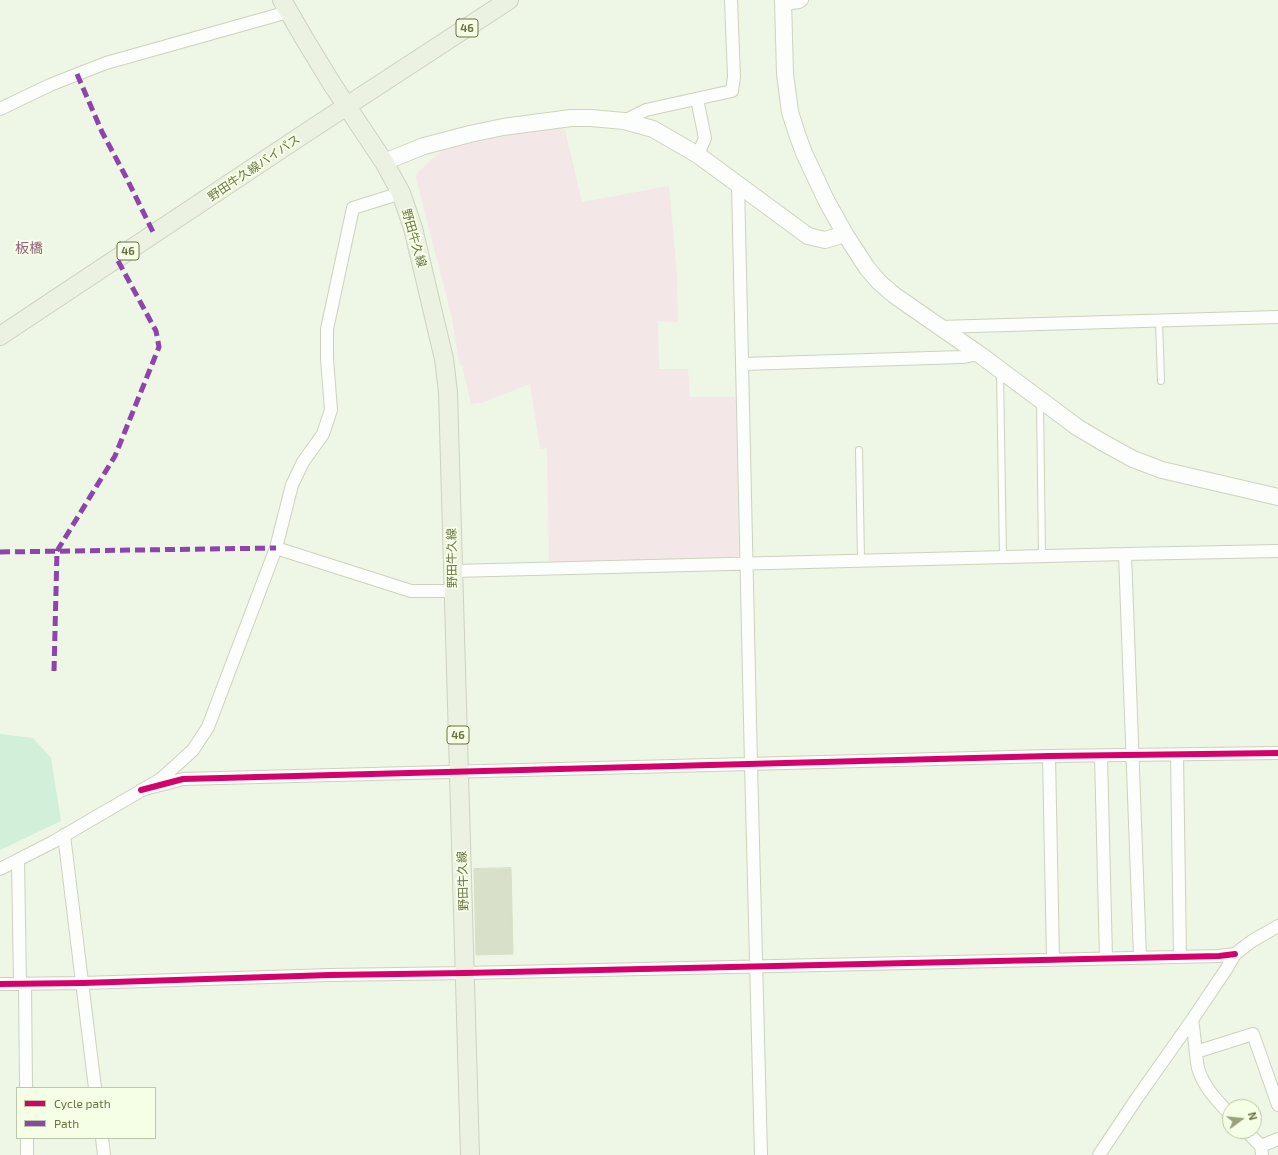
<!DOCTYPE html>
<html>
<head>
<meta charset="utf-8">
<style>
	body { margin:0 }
	#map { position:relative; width:1278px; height:1155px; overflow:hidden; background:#eef6e5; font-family:"Exo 2",sans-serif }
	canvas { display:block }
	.legend { position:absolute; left:16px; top:1087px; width:140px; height:52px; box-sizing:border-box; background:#f4ffe5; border:1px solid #bdc7a5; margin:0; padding:5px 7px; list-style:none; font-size:12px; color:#6b7345 }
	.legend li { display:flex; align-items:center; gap:8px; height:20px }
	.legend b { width:20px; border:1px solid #bdc7a5 }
	.north { position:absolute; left:1222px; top:1099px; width:40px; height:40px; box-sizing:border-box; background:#f4ffe5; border:1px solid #bdc7a5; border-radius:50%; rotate:75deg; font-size:11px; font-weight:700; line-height:16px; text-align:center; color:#6b7345 }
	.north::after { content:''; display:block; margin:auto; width:14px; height:18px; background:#99a17d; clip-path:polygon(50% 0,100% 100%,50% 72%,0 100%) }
</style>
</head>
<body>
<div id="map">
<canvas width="1278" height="1155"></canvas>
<ul class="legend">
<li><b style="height:5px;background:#d6006c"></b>Cycle path</li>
<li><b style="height:5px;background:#8e44ad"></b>Path</li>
</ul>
<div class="north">N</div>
</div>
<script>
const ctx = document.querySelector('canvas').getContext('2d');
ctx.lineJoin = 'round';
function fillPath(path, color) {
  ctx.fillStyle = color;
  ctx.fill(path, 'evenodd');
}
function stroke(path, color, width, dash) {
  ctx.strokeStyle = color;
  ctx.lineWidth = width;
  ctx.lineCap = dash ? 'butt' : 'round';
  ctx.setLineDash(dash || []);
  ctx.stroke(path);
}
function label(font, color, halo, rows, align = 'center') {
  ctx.font = font + ' "Exo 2","Noto Sans JP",sans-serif';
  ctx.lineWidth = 4;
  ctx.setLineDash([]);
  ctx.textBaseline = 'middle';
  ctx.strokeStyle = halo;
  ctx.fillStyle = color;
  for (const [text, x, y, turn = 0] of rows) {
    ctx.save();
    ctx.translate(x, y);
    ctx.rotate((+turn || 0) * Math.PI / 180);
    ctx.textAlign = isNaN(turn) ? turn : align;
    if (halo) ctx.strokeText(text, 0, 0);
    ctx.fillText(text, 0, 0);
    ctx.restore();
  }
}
const education = new Path2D(`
	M557 127 565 130 582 202 669 186 677 275 678 322 658 321 659 369H688L690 397H736L739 560 549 564 547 448 540 449 530 384 481 403 471 404 462 365 459 364 452 318 416 178 417 173 431 160 446 148 510 133Z`);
const green = new Path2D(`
	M0 734 33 738 51 758 61 821 0 850Z`);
const building = new Path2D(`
	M511 868 513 954 476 955 474 869Z`);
const lane = new Path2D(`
	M1159 321 1161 381
	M1000 372 1003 557
	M1040 402 1042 556
	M859 450 861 560`);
const street = new Path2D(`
	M783 4 799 2 802 0
	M697 99 705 138 698 155
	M0 109 50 85 106 63 288 12
	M624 121 646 110 732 91 734 77 731 0
	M738 184 751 764 761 1155
	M939 327 1278 317
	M743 364 962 357 979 354
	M276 548 411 591H453
	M1125 554 1140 957
	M453 571 1125 554 1278 551
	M1177 755 1180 957
	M1049 756 1053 959
	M1101 756 1106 958
	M141 790 183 779 1049 756 1278 753
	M64 835 95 1088
	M18 860 20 984
	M0 869 53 842 161 779 193 750 208 727 276 548 292 485 303 462 323 434 331 410 327 359V329L353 208 401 193
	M0 984 83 983 330 975 465 973 1219 956 1235 954
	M25 984 26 1088
	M1192 1020C1195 1036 1195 1052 1198 1068 1203 1086 1217 1101 1230 1114
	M1196 1052 1253 1034 1278 1105
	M1246 1131 1261 1146 1262 1155
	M27 1138V1155
	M102 1138 104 1155
	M1261 1146 1278 1139
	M1099 1155 1137 1098 1192 1020 1227 968 1235 954 1252 941 1278 926`);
const secondary = new Path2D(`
	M783 0 785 74 790 112 797 134 804 153 826 200 845 234 867 268 879 282 894 295 979 354 1077 427 1102 442 1133 459 1162 470 1278 497
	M384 162 424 146 470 134 503 127 571 118H591L624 121 653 129 698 155 808 236 825 240 845 234`);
const primary = new Path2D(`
	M282 0 304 38 332 84 384 162 401 193 413 228 444 359 448 392 449 427 470 1155
	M0 336 310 130 509 0`);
const quiet = new Path2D(`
	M77 74 102 132 126 177 154 234
	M0 552 276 548
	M54 671 57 551 115 456 159 347 156 331 117 259`);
const cycleway = new Path2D(`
	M141 790 183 779 1049 756 1278 753
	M0 984 83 983 330 975 465 973 1219 956 1235 954`);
const shields = [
	[467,28,22],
	[128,251,22],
	[458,735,22]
];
const shieldNames = [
	["46",467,28],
	["46",128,251],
	["46",458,735]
];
const streetNames = [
	["野田牛久線バイパス",254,168,-34],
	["野田牛久線",414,238,74],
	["野田牛久線",452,558,-91],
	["野田牛久線",463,881,-92]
];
const quarterNames = [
	["板橋",29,248]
];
fillPath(education, '#f4e7e8');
fillPath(green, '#d2efd9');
fillPath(building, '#d9e0ca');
stroke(building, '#d8dfc7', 1);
stroke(lane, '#ccd2bd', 8);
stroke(street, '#ccd2bd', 14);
stroke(secondary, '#cdd4bf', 18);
stroke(primary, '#cdd2bf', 20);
stroke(lane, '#fcfefb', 6);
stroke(street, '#fcfefb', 12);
stroke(secondary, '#fcfefb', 16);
stroke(primary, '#ebf2e2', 18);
stroke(quiet, '#8e44ad', 5, [10, 5]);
stroke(cycleway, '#d6006c', 6);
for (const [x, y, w] of shields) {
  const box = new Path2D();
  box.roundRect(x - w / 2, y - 9, w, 18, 3);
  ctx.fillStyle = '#f4ffe5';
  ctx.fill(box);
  stroke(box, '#6b7345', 1);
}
label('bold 11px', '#6b7345', null, shieldNames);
label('12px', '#6b7345', '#f4ffe5', streetNames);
label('14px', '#97607c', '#f4ffe5', quarterNames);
</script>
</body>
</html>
